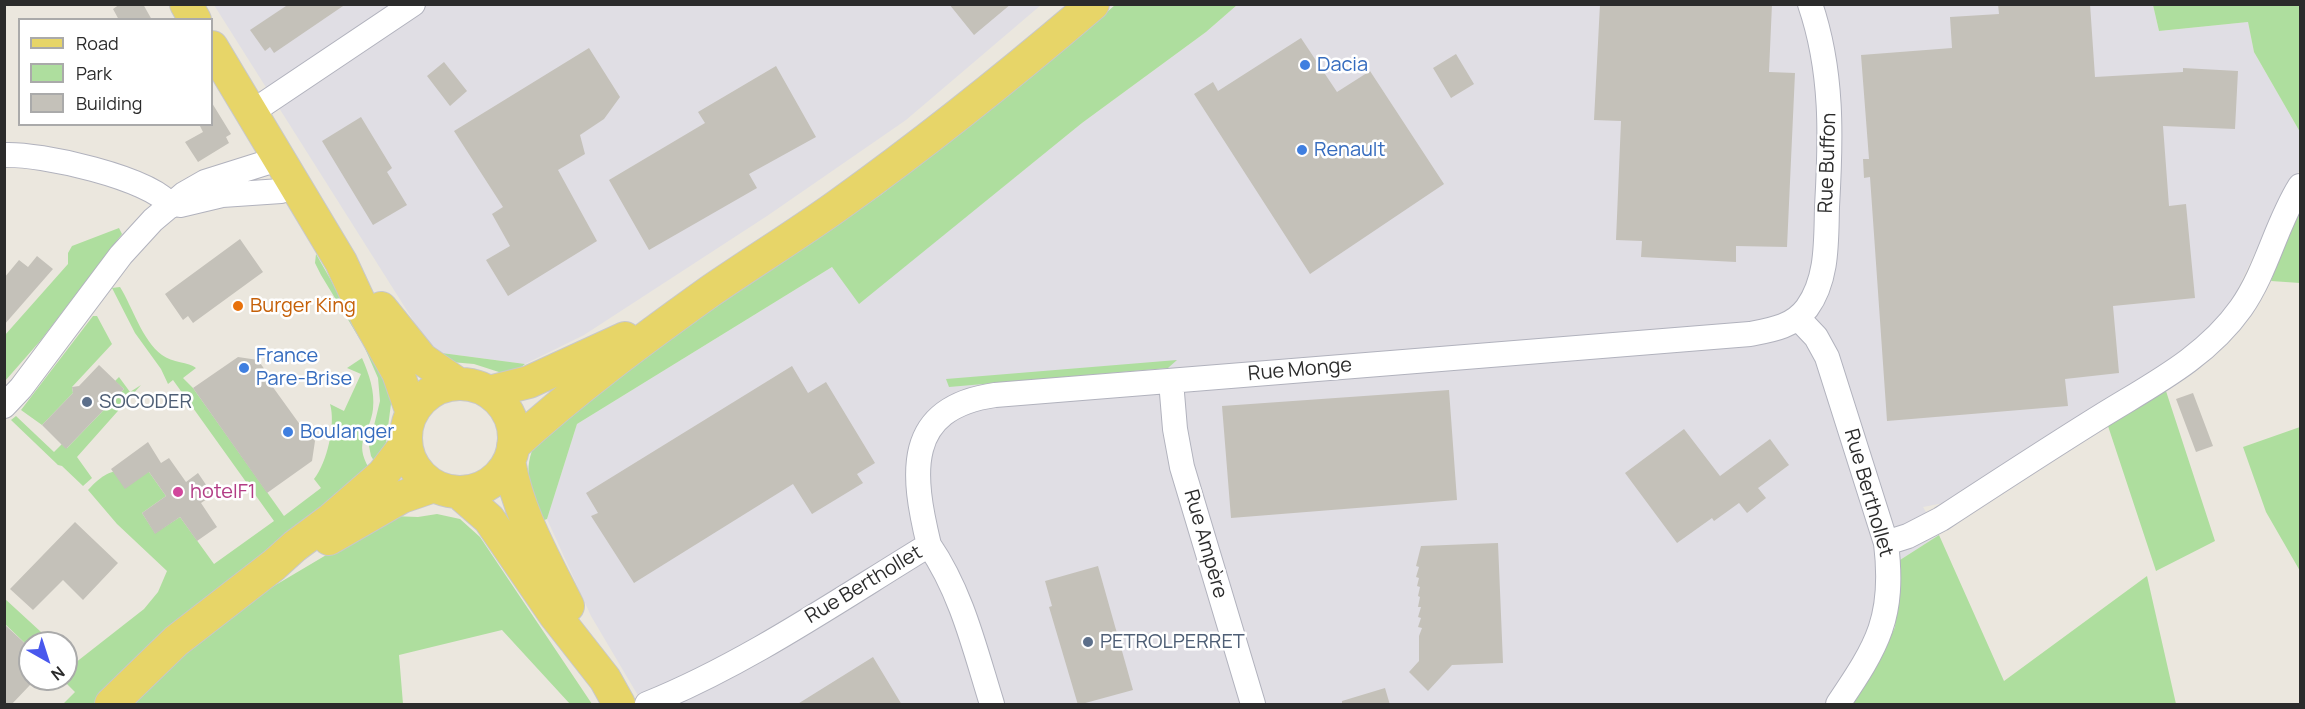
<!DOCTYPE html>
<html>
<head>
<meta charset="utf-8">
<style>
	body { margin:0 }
	#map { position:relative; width:2305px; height:709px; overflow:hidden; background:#ebe7de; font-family:Manrope,sans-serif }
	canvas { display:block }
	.frame { position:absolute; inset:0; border:6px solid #2b2b2b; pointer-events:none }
	.legend { position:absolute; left:18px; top:18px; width:195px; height:108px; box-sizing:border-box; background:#fff; border:2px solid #aaa; margin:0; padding:8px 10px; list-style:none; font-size:18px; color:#2b2b2b }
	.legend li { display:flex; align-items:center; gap:12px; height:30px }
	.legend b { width:30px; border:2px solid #aaa }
	.north { position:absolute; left:18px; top:631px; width:60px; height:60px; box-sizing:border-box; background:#fff; border:2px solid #aaa; border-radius:50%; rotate:141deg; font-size:16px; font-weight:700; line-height:24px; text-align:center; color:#2b2b2b }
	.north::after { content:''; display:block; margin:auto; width:21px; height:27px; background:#4958ed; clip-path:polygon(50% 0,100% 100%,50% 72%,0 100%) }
</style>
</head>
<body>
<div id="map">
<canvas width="2305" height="709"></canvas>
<div class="frame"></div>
<ul class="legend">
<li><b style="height:8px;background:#e7d568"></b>Road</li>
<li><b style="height:16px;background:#aede9e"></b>Park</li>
<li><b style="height:16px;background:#c4c1b9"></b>Building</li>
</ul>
<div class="north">N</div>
</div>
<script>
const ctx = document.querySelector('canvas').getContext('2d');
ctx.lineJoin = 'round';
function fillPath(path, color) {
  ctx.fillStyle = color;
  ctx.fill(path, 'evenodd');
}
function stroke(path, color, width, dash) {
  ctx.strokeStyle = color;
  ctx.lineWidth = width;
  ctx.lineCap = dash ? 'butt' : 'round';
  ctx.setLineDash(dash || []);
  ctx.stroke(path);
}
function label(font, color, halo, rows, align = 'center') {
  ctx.font = font + ' Manrope,sans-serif';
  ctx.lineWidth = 5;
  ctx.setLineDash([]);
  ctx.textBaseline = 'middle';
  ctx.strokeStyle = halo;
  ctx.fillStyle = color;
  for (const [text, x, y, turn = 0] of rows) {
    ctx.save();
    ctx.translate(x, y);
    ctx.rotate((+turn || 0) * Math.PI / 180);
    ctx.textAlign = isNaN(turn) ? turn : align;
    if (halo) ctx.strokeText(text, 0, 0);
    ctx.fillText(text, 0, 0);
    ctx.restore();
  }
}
const industrial = new Path2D(`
	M214 5H1041L906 120 767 216 584 335 525 364 434 352 430 347Z
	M1237 5H2153L2159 31 2248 22 2254 52 2300 132V170L2286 188 2231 303 2209 331 2186 349 1949 502 1923 507 1939 535 1900 560 1895 627 1877 664 1851 704H643L591 616 547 519 577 424 832 267 859 303 1082 123 1206 32Z`);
const green = new Path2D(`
	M1115 5H1237L1206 32 1082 123 859 304 832 267 577 424 547 519 542 521C532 490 520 471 537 440L696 318 882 194 1080 36Z
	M2153 5H2300V132L2254 52 2248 22 2159 31Z
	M2300 208V283L2271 281 2297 209Z
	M119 228 122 234 41 340 5 381V335L68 264V253L72 246Z
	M316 254 352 317 392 396 385 450 376 464 371 456 369 446 380 401 378 378 364 346 321 275 315 263Z
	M120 287C133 308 142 340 162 355 172 363 189 362 196 368L183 378 193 388 284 516 321 488 314 479C327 463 336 424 330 404L344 411 361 374 347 368 362 358C369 374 375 391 373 409 370 434 353 441 369 468L95 704H63L75 692 62 679H66V656L75 663 144 609 158 592 167 571 117 524 88 490C110 466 118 470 149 472L166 496 142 513 155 533 180 517 214 564 274 521 173 380 168 384 161 369 135 333 112 288Z
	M93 316H97L112 344 72 387 73 393 42 425 21 410Z
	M434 352 525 364 519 369 502 373 474 364 451 362Z
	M1177 360 1168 368 949 387 946 379Z
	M119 377 130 392 141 385 77 457 92 478 83 486 62 466 58 465 11 420 16 416 54 452 62 444 67 448 124 389 115 381Z
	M2165 388 2215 541 2156 571 2108 426Z
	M2300 427V571L2266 512 2243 447Z
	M437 514 460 519 480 537 592 704H570L502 630 399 655 403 704H128L224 619 252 599 392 516 418 517Z
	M1939 535 2004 681 2147 576 2176 704H1851L1877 664 1895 627 1900 560Z
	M4 598 53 643H30V648L5 624Z`);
const building = new Path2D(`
	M120 4H143L152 20H119L113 9Z
	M289 4H346L274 53 270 47 265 51 250 30Z
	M949 4H1011L974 35Z
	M1600 4H1772L1769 72 1795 73 1787 247 1736 246V262L1641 257 1642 241 1616 240 1621 121 1594 120Z
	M1998 4H2090L2095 77 2183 72V68L2238 71 2235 129 2163 126 2169 206 2186 204 2195 298 2113 306 2119 373 2065 379 2068 406 1887 421 1870 177 1864 178 1863 159H1869L1861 55 1952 48 1950 17 1999 14Z
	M1301 38 1337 92 1370 71 1444 184 1310 274 1194 94 1213 82 1218 91Z
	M589 48 620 97 604 119 580 135 585 154 558 170 597 241 508 296 486 260 510 246 492 214 503 207 454 131Z
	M1456 54 1474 84 1451 98 1433 68Z
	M444 62 467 91 450 106 427 76Z
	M776 66 816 137 749 174 757 188 649 250 609 180 705 123 698 112Z
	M212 103 231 134 226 137 229 143 198 162 185 142 203 132 199 124H212Z
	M361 117 392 168 387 172 407 205 373 225 322 141Z
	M240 239 263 272 193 323 188 316 183 320 165 294Z
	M37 256 53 269 4 325V278L19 260 28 267Z
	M238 357 258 360 265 370 262 372 306 433 308 431 315 441 312 461 267 493 193 388Z
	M99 365 124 389 66 449 42 425 73 393 72 387 79 386Z
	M792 366 808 393 826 382 875 463 857 474 863 483 812 514 793 484 634 583 591 516 598 513 586 493Z
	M1449 390 1457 500 1231 518 1222 406Z
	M2193 393 2213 446 2196 452 2176 399Z
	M1684 429 1720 476 1770 439 1789 465 1758 488 1766 498 1747 513 1739 503 1714 521 1712 518 1677 543 1625 473Z
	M148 442 161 463 169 458 186 482 198 473 213 495 201 503 217 527 197 541 180 517 155 534 142 513 166 496 149 472 125 489 111 469Z
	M75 522 118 563 83 600 63 580 33 610 10 589Z
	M1498 543 1503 663 1452 665 1428 691 1409 672 1419 661V636L1422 628 1418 627 1421 618 1418 617 1421 607H1418L1420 597 1418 596 1420 587 1417 586 1419 578 1416 577 1419 567 1416 566 1421 546Z
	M1098 566 1133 690 1078 705 1049 607 1052 606 1045 581Z
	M4 624 30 648V685L11 705H4Z
	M873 657 902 705H796Z
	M1385 688 1390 705H1342V701Z`);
const minor = new Path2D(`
	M252 112 413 4
	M4 155C39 153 152 178 171 206
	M180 205 222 195 281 191 295 186
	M1798 318 1816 337 1827 357 1886 543C1895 617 1878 645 1838 704
	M1171 381 1175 429 1182 467 1253 704
	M4 406 21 388 121 255 153 220 184 194 205 182 278 159
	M1886 543 1908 536 1941 519C1993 485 2045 451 2098 418 2149 386 2205 359 2241 308 2267 271 2276 224 2300 186
	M929 545C912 475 903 408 995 395L1750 334C1771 330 1793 327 1807 308 1828 279 1826 241 1827 207 1831 138 1833 71 1810 4
	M647 704C746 664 837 601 929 545 962 593 975 650 992 704`);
const major = new Path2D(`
	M186 4 195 20
	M212 47 341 262 367 318 398 373 412 413
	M381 308 422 359 457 383
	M406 438a54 54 0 1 1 108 0a54 54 0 1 1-108 0Z
	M489 392 529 382 625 338
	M513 446C574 390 642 340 709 292 751 263 795 236 837 206 925 143 1010 75 1093 4
	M509 461C518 513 544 558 568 606
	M458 492 489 519 554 614 605 679 619 704
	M329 539 402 497 434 486
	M111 704 176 641 274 565 295 546 330 520 383 474 406 444`);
const markers = [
	[1305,65,6,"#3f7fe0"],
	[1302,150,6,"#3f7fe0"],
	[238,306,6,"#e8710a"],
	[244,368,6,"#3f7fe0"],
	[87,402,6,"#5c6f8a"],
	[288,432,6,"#3f7fe0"],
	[178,492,6,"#d1479c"],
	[1088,642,6,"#5c6f8a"]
];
const shopNames = [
	["Dacia",1317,65],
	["Renault",1314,150],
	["France",256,356],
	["Pare-Brise",256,379],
	["Boulanger",300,432]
];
const streetNames = [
	["Rue Buffon",1828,163,-88],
	["Rue Monge",1300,370,-5],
	["Rue Berthollet",1868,493,74],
	["Rue Ampère",1205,544,74],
	["Rue Berthollet",864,585,-31]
];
const foodNames = [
	["Burger King",250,306]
];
const serviceNames = [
	["SOCODER",99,402],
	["PETROLPERRET",1100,642]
];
const hotelNames = [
	["hotelF1",190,492]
];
fillPath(industrial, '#e0dee4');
fillPath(green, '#aede9e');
fillPath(building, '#c4c1b9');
stroke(minor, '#b1b2bd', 26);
stroke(major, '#c8c8c8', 34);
stroke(minor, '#fff', 24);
stroke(major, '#e7d568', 32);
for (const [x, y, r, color] of markers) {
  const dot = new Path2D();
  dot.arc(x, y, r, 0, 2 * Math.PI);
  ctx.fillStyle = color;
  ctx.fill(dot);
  stroke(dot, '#fff', 2);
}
label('20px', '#366cbe', '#fff', shopNames, 'left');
label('20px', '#2b2b2b', '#fff', streetNames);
label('20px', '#c56008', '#fff', foodNames, 'left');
label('20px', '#4e5e75', '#fff', serviceNames, 'left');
label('20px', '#b23c85', '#fff', hotelNames, 'left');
</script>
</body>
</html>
